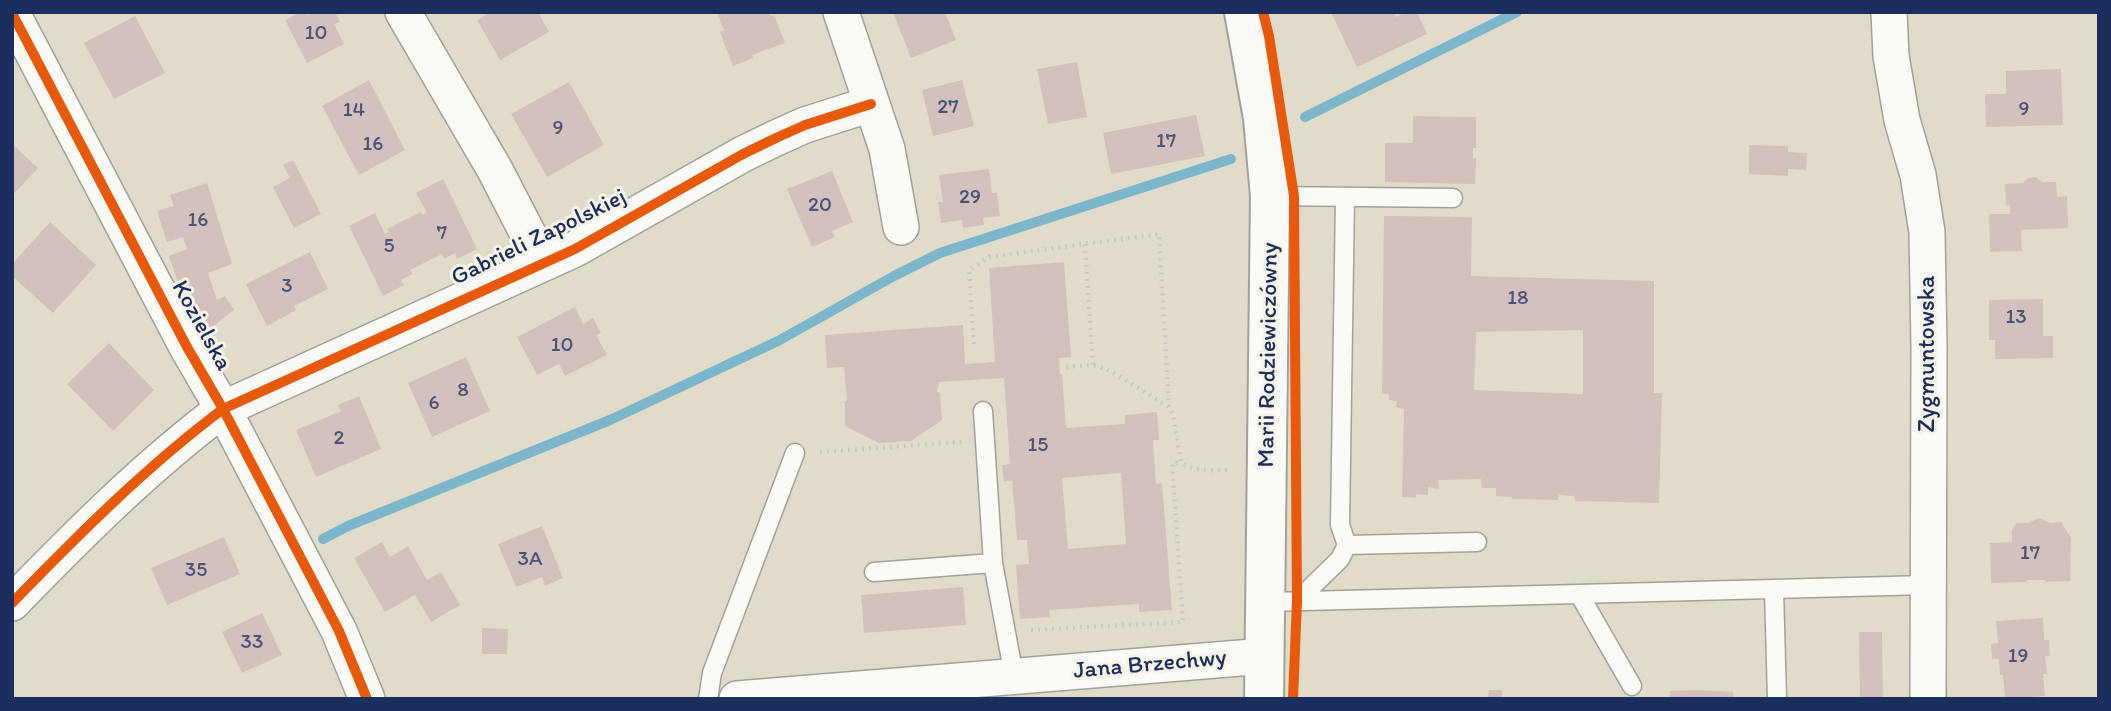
<!DOCTYPE html>
<html>
<head>
<meta charset="utf-8">
<style>
	body { margin:0 }
	#map { position:relative; width:2111px; height:711px; overflow:hidden; background:#e1dcca; font-family:Itim,sans-serif }
	canvas { display:block }
	.frame { position:absolute; inset:0; border:14px solid #1b2f5e; pointer-events:none }
</style>
</head>
<body>
<div id="map">
<canvas width="2111" height="711"></canvas>
<div class="frame"></div>
</div>
<script>
const ctx = document.querySelector('canvas').getContext('2d');
ctx.lineJoin = 'round';
function stroke(path, color, width, dash) {
  ctx.strokeStyle = color;
  ctx.lineWidth = width;
  ctx.lineCap = dash ? 'butt' : 'round';
  ctx.setLineDash(dash || []);
  ctx.stroke(path);
}
function fillPath(path, color) {
  ctx.fillStyle = color;
  ctx.fill(path, 'evenodd');
}
function label(font, color, halo, rows, align = 'center') {
  ctx.font = font + ' Itim,sans-serif';
  ctx.lineWidth = 6;
  ctx.setLineDash([]);
  ctx.textBaseline = 'middle';
  ctx.strokeStyle = halo;
  ctx.fillStyle = color;
  for (const [text, x, y, turn = 0] of rows) {
    ctx.save();
    ctx.translate(x, y);
    ctx.rotate((+turn || 0) * Math.PI / 180);
    ctx.textAlign = isNaN(turn) ? turn : align;
    if (halo) ctx.strokeText(text, 0, 0);
    ctx.fillText(text, 0, 0);
    ctx.restore();
  }
}
const stream = new Path2D(`
	M1305 117 1517 12
	M323 539 348 526 610 420 778 341 894 276 940 253 1231 159`);
const building = new Path2D(`
	M300 12H307L308 15 314 12H335L340 22 334 24 344 44 307 63 285 20Z
	M491 12H538L549 32 500 60 477 20Z
	M717 12H769L771 16 774 15 785 43 752 55 753 58 733 66 720 32 724 31Z
	M893 12H945L956 40 911 58Z
	M1331 12H1394L1396 17 1406 12H1417L1427 34 1357 67Z
	M135 16 165 73 114 99 84 43Z
	M1077 62 1087 117 1048 124 1037 69Z
	M2061 69 2063 125 1986 127 1985 94H2006V71Z
	M369 80 405 150 359 175 322 106Z
	M962 80 974 126 933 136 922 90Z
	M569 82 604 145 547 177 511 114Z
	M1196 115 1205 156 1111 174 1103 133Z
	M1413 116 1476 117V148H1473V158H1476L1475 184 1385 182V143H1413Z
	M12 144 38 168 12 196Z
	M1749 145 1788 146V152L1807 153 1806 170 1788 169V176L1749 174Z
	M293 160 321 214 294 228 273 187 290 178 283 165Z
	M989 169 992 193H997L1000 216 983 218 984 225 963 228 962 220 941 223 938 202H943L939 175Z
	M832 171 853 222 832 231 835 237 812 247 787 189Z
	M2036 177 2042 182H2056L2057 197 2067 196 2068 228 2021 230 2022 251 1990 252 1989 214H2010V205L2006 206 2005 184 2024 183V181L2029 178Z
	M443 179 477 249 457 259 455 253 444 259 442 254 410 270 413 274 401 280 404 285 383 296 349 226 375 213 385 234 389 232 387 229 421 212 422 215 427 213 416 193Z
	M207 183 232 264 208 273 217 300 225 296 234 310 207 331 187 308 169 256 187 249 183 237 167 242 157 211 174 206 170 195Z
	M1384 216 1472 217 1471 276 1654 281V393H1662L1659 503 1575 501 1574 496 1559 495 1558 500 1512 499V497L1496 496V488H1482L1481 479 1438 480 1439 489 1428 487V495L1416 494V498L1402 497 1404 409 1396 407 1397 401 1389 400V394L1382 393ZM1583 330V394L1474 390 1476 332Z
	M50 222 96 265 53 313 12 276V264Z
	M310 252 328 289 294 306 296 310 267 326 246 284Z
	M1064 262 1071 357 1059 358 1060 374H1062L1066 428 1125 424V415L1157 412 1159 440H1153L1156 484 1162 483 1172 610 1139 612V604L1049 610 1050 617 1020 619 1016 565 1029 564 1027 540H1017L1012 480 1004 482 1002 465 1010 464 1004 378 939 382 937 392 940 393 942 420 911 441 879 443 845 426V404L844 402 847 401 844 367 827 368 825 335 963 325 965 364 995 362 989 268ZM1121 473 1126 544 1068 549 1062 478Z
	M2043 299V336H2053V358L1995 359V340H1989V300Z
	M575 307 583 324 593 318 601 333 596 335 607 355 565 376 559 364 537 375 517 337Z
	M109 343 154 390 113 431 67 384Z
	M466 357 490 411 432 437 408 383Z
	M359 396 381 449 316 477 296 430 341 411 338 405Z
	M2039 518 2050 523 2061 522 2071 538 2070 581 2045 582V580H2027V582L1991 583 1990 543 2012 542V531L2016 523H2028Z
	M542 526 563 578 545 586 542 577 516 587 498 544Z
	M224 537 240 574 167 605 151 568Z
	M382 542 390 557 408 546 427 580 441 572 460 605 431 622 415 595 385 612 354 558Z
	M963 587 966 625 864 633 861 595Z
	M262 613 282 655 242 673 222 632Z
	M2043 618 2044 640H2049L2050 656H2045L2047 674H2043L2045 696 2005 699 2003 675H2000L1999 659H1992L1991 644 1998 643 1996 621Z
	M482 628 508 629 507 654H482Z
	M1859 632H1882L1883 699H1860Z
	M1489 690H1502V699H1488Z
	M1696 690 1733 692 1734 699H1670V691Z`);
const path = new Path2D(`
	M1085 244 1093 365
	M974 344 969 270 989 257 1159 234 1169 407
	M1066 367 1093 365 1107 369 1169 407 1173 415 1181 463C1197 472 1214 470 1232 470
	M820 452 962 442
	M1031 630 1183 622 1172 463H1181`);
const service = new Path2D(`
	M1270 196 1453 198
	M983 411 993 563 1014 676
	M1347 545 1477 542
	M874 572 993 563
	M1774 589 1777 699
	M1579 594 1632 686
	M1297 601 1340 559 1347 545 1340 525 1345 197
	M1266 602 1928 585
	M708 699 712 673 795 453`);
const minor = new Path2D(`
	M403 12 495 170 543 263
	M841 12 887 149 901 227
	M1889 12 1891 56 1902 120 1918 175 1927 232 1929 347 1928 699
	M12 13 187 347 223 409 339 631 367 699
	M12 603C79 534 147 466 223 409L575 249 743 154 776 138 805 125 871 104
	M737 699 1265 656`);
const tertiary = new Path2D(`
	M1244 12 1263 118 1270 196 1264 699`);
const cycleway = new Path2D(`
	M1263 12 1269 36 1294 196 1297 601 1293 699
	M12 13 187 347 223 409 339 631 367 699
	M12 603C79 534 147 466 223 409L575 249 743 154 776 138 805 125 871 104`);
const numberNames = [
	["10",316,34],
	["27",948,108],
	["9",2024,110],
	["14",354,111],
	["9",558,129],
	["17",1166,142],
	["16",373,145],
	["29",970,198],
	["20",820,206],
	["16",198,221],
	["7",442,234],
	["5",389,247],
	["3",287,287],
	["18",1518,299],
	["13",2016,318],
	["10",562,346],
	["8",463,391],
	["6",434,404],
	["2",339,439],
	["15",1038,446],
	["17",2030,554],
	["3A",530,560],
	["35",196,571],
	["33",252,643],
	["19",2018,657]
];
const streetNames = [
	["Gabrieli Zapolskiej",539,238,-26],
	["Kozielska",201,326,61],
	["Zygmuntowska",1928,354,-90],
	["Marii Rodziewiczówny",1269,355,-89],
	["Jana Brzechwy",1150,665,-5]
];
stroke(stream, '#7bb6cb', 10);
fillPath(building, '#d3c1be');
stroke(service, '#a1a19c', 21);
stroke(minor, '#a1a19c', 38);
stroke(tertiary, '#a1a19c', 42);
stroke(path, '#c9c9c8', 4.5, [2, 5]);
stroke(service, '#fafaf7', 18);
stroke(minor, '#fafaf7', 35);
stroke(tertiary, '#fafaf7', 38);
stroke(cycleway, '#e8590c', 10);
label('21px', '#495476', null, numberNames);
label('24px', '#1b2f5e', '#f7f3e8', streetNames);
</script>
</body>
</html>
